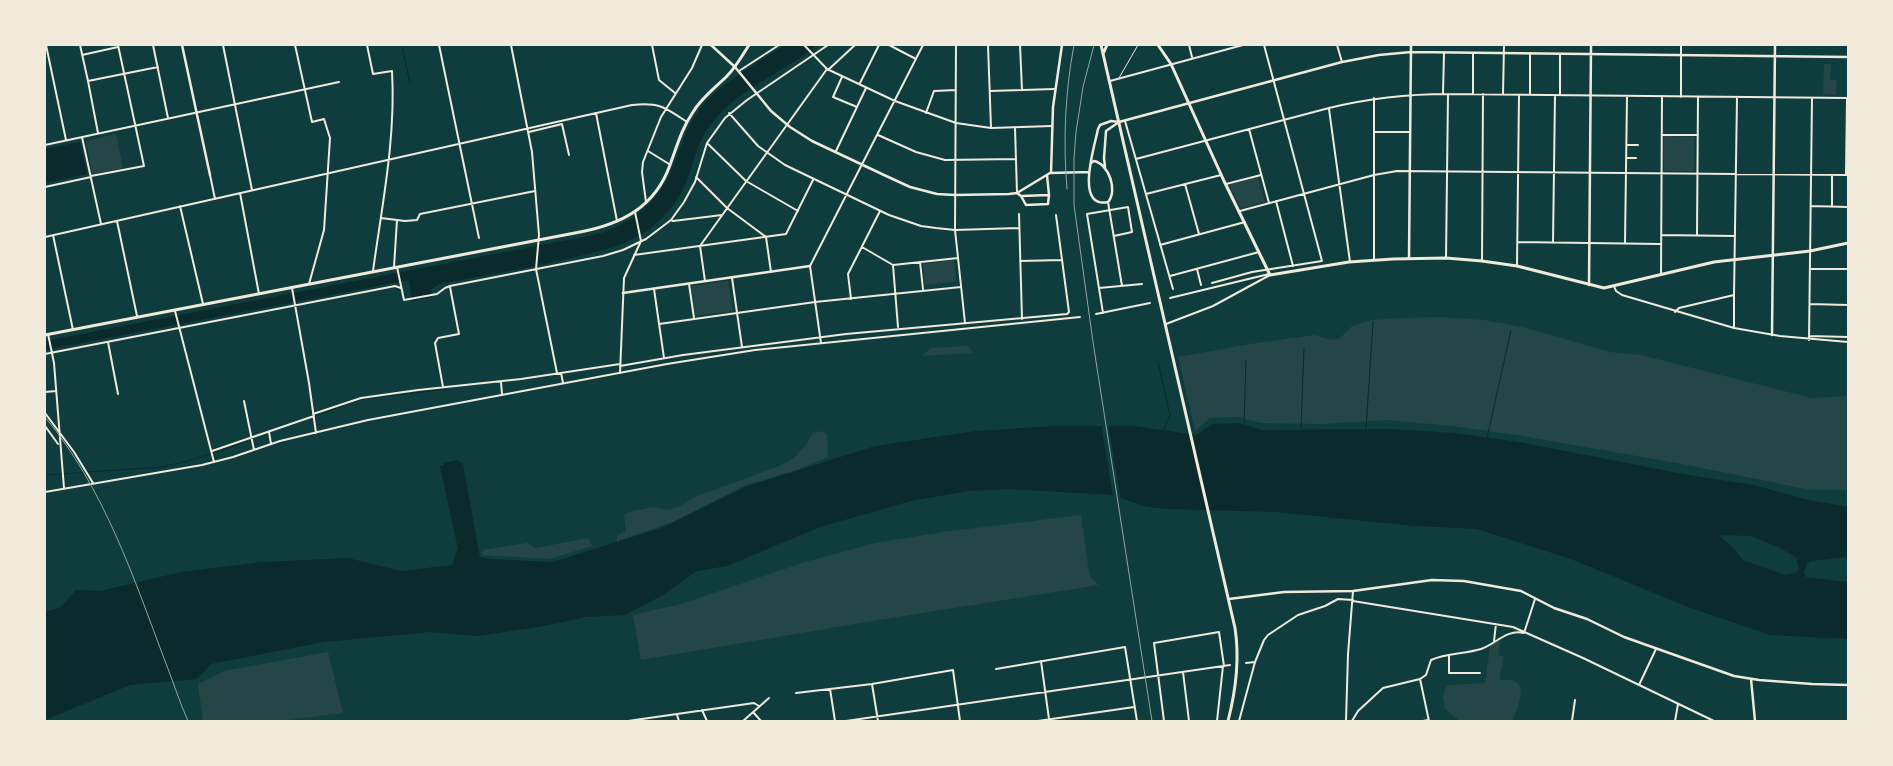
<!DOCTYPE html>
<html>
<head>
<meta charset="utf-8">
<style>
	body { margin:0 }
	#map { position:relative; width:1893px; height:766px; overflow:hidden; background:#0f3d3e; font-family:"PT Sans Narrow",sans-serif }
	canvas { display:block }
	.frame { position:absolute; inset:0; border:46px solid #f1e9da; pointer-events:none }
</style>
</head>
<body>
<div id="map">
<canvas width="1893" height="766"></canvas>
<div class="frame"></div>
</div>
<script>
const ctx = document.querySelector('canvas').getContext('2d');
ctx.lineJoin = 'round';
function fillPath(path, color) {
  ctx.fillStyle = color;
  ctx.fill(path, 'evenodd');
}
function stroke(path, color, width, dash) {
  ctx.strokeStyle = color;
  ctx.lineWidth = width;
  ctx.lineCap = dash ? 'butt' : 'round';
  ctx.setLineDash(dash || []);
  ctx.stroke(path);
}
const green = new Path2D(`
	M1824 64H1831L1830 80H1837L1836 95 1823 94Z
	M116 134 123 168 94 174 92 173 86 141Z
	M1664 136 1694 137V171H1664Z
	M1258 177 1265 202 1242 208 1240 207 1229 185Z
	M954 260 956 282 925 285 923 264Z
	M728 281 733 311 695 316 691 286Z
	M1441 317 1484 320 1523 327 1610 352 1641 355 1812 398 1848 396V490H1811L1682 464 1517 435 1452 426 1387 420 1323 424 1261 423 1239 417 1210 418 1195 431 1178 357 1250 344 1315 335 1330 340 1340 338 1352 326 1373 320 1397 318Z
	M968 346 973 353 921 356 931 348Z
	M820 431 827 434 828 457 797 470 746 485 670 523 617 541V536L626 531 624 515 634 511 653 507 667 510 678 507 698 496 779 466 793 459 807 443 813 433Z
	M1081 515 1089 572 1092 579 1099 585 872 621 641 660 633 615 681 604 805 562 875 543 943 532Z
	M588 538 592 546 549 559 482 555 483 550 527 543 536 548Z
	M1500 640 1498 655 1504 657 1499 679C1503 681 1507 679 1511 680 1530 684 1516 711 1512 721H1460L1445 709 1443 696 1446 687 1450 685 1485 683 1490 646Z
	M328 652 343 713 281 721H203L198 684 224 671Z`);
const water = new Path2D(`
	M785 45H817C783 73 738 89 711 124 696 143 694 166 684 187 677 203 664 217 651 228 625 247 596 252 566 259 524 269 481 276 439 284L431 290 433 297 412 301 409 280 45 350V341L598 234C631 224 657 203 671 171 680 150 686 128 700 109 721 82 756 64 785 45Z
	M79 142H80L87 174 45 183V149Z
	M1238 423 1262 430 1389 429 1453 433 1519 442 1683 474 1754 485 1804 499 1848 507V557L1811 561 1807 564 1804 572 1806 577 1848 582V639L1770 635 1688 607 1571 559 1477 529 1415 526 1276 512 1169 509 1147 507 1111 495 1010 489 968 491 911 501 820 527 727 566 697 571 663 595 625 615 586 617 539 627 477 636 430 632 324 642 211 664 197 679 130 685 45 720V612L61 607 76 590 100 591 181 572 263 562 348 558 401 571 452 565 458 549 440 466 444 465V463L457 460 463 464 480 557 491 559 553 562 664 527 745 487 875 446 976 431 1053 426H1134L1196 435 1213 424ZM1719 535 1751 536 1780 548 1796 557 1799 569 1795 573 1785 575 1743 560 1734 549Z`);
const pier = new Path2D(`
	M1101 423H1108L1121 501 1113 498Z`);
const stream = new Path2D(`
	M402 45 410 84
	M1158 362 1170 415 1163 431
	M315 416 361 399 448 389
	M1244 425 1246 360
	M1301 428 1304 349
	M1366 429 1373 322
	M1487 438 1511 330
	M45 475 161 467 188 461 248 441`);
const pedestrian = new Path2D(`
	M1119 78 1138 45`);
const minor = new Path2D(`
	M46 45 66 140
	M80 45 88 81 158 67
	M153 45 168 118
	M223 45 252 190
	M295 45 312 122 324 119 330 138 324 230 309 284
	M367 45 373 74 392 71C396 138 382 205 373 271
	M439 45 479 238
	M511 45 532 152 539 235 536 269 557 373
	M652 45 659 80 675 93
	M804 45 827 69 895 101 956 123 991 128 1052 126
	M889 45 916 59
	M956 45 955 230 965 323
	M988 45 991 128
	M1020 45 1022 90
	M1189 45 1192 57
	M1337 45 1342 62
	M82 55 118 47
	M828 70 855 45
	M739 71 779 45
	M842 77 833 97 857 107
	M88 81 98 133
	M1110 81 1243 45
	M860 83 879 45
	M990 91 1055 89
	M1443 93 1444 53
	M1473 94V53
	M1503 94 1504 45
	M1530 95V53
	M1560 95V54
	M1681 97V45
	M1329 109 1350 262
	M596 113 617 221
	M729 113 758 146 785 165 889 215 921 226 936 228 955 230 1019 228
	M926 113 934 91 956 90
	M1125 121 1173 289
	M1015 128 1017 193
	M1249 129 1269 203
	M529 132 562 124 569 155
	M1375 132H1410
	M878 135 916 152 945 160 1016 159
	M1663 135H1698
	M82 137 101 224
	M708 144 746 181 798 211
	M45 145 339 82
	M1627 145H1638
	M648 151 669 164
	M836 151 866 88
	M1626 158H1636
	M1136 159 1329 108C1370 98 1406 94 1448 94L1848 98
	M210 175 215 199
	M1846 175 1847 98
	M91 176 144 166 118 45
	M696 177 727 208 766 237 771 272
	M1185 184 1199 234
	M1226 184 1261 175
	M45 187 91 177
	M240 193 259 294
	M1146 194 1221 175
	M1276 201 1293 266
	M646 202 642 172 643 162 661 117 692 68 702 45
	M1108 202 1122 286
	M180 206 203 304
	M1811 206 1848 207
	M1832 207V175
	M1240 211 1374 175 1397 171 1848 175
	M1019 214 1022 319
	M381 218 405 221 417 220 420 214 535 191
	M671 220 673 221 722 215
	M117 221 137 316
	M53 235 73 330
	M1661 235 1735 236
	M1697 235 1698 97
	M45 237 632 105C659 102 665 107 687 122
	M1518 242 1660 244
	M1553 243 1555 95
	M1625 243 1627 96
	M1160 245 1245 222
	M862 247 893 265 958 258
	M634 255 786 234 813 180
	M1446 258 1448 94
	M1374 260V98
	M1020 261 1062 260
	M1482 261 1483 94
	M920 262 923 289
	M893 265 898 327
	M1517 265 1519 95
	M394 267 397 220
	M397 267 404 300 437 294 445 288 450 286 603 256 623 250 646 239 671 220 684 202 695 182 707 143 725 118 747 100 828 45
	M1197 269 1201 285
	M1810 269H1848
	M1661 275 1662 96
	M1170 276 1259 252
	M732 278 742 347
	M705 281 700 246 827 69
	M1212 283 1252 272 1322 261 1264 45
	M689 284 694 318
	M1614 286 1616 291 1622 295 1734 328 1780 336 1848 342
	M292 288 309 383 316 433
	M1099 288 1142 284
	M654 289 664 358
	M1734 295V328
	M1170 298 1269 274
	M851 299 848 274 880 211
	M1810 304 1848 305
	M175 311 214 462
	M1675 312 1679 308 1734 295 1737 97
	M1103 313 1087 214 1128 207 1132 232 1114 236
	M1096 314 1150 303
	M659 324 815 302 961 287
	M1166 324 1213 306 1270 275
	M48 334 54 363 64 488
	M1810 336 1848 337
	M1809 340 1812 98
	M108 342 118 394
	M821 343 810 266 923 45
	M45 354 395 286 401 288
	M620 366 683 355 846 334 1067 314 1069 312 1056 215
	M561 373 563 383
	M620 373 624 278 641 241 635 212
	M501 382 502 394
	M443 387 435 343 438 338 459 334 450 287
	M45 392 56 391
	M244 401 254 450
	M45 413 74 452 93 483
	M313 414 361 398 418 390 521 379 620 364
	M45 426 58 444
	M269 432 271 444
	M212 451 314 416
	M45 492 202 465 233 457 280 441 368 420 667 364 755 350 1080 317
	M1353 601 1513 627 1583 658 1714 721
	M1494 641 1496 624
	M1449 656V673H1480
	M1041 661 1049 719
	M1246 663 1255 662
	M996 669 1125 647 1137 721
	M1183 672 1189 721
	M872 684 878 721
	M1639 685 1656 649
	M830 689 835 721
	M796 693 872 684 953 670 960 721
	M702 710 707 721
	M753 712 761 721
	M677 715 679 721
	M628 721 754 703 759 706
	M743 721 769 698
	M846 721 1230 665
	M1038 721 1134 707
	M1164 721 1154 643 1219 632 1224 666
	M1217 721 1223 666
	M1239 721 1255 662 1264 640 1268 635 1298 615 1325 606 1338 599 1353 600
	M1346 721 1348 654 1353 591
	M1352 721 1358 711 1383 688 1420 679
	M1423 721 1428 720
	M1429 721 1420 679 1426 675 1431 660C1446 653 1465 654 1481 649 1496 644 1506 629 1524 633L1535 599
	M1572 721 1575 700
	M1675 721 1678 704`);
const tertiary = new Path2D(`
	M182 45 210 175
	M735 67 771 111 790 127 812 141 884 175 910 187 937 194 955 195 1009 194 1017 193 1050 173 1089 172
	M1091 163 1094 161C1109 164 1118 191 1108 202 1074 209 1095 145 1098 129L1100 125 1111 121 1119 122
	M1105 167 1104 158 1106 131 1119 122 1342 62 1379 55 1411 52 1848 57
	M1051 173 1053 107 1062 45
	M1017 193 1021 196 1049 195
	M1021 196 1026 205 1048 204 1049 195 1047 175
	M1409 258 1411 45
	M1589 285 1591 45
	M623 293 810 266
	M1772 335 1775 45
	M1229 599 1284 592 1353 591 1432 580 1464 581 1521 591 1554 608 1587 619 1624 637 1734 676 1759 680 1812 684 1848 685
	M1751 679 1755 721`);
const secondary = new Path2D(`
	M711 45 735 67`);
const primary = new Path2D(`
	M1101 45 1235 628C1240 660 1236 690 1228 721
	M1158 45 1171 64 1224 181 1270 275 1349 262 1393 259 1446 258 1482 261 1517 266 1604 288 1714 262 1810 251 1848 243
	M1103 54 1107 45
	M45 335 580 232C622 224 655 207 670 165 677 146 682 128 693 112 702 97 715 88 727 76 736 67 742 56 749 45`);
const rail = new Path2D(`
	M1094 45 1083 87 1076 132 1074 158V205L1093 342 1152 721
	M1067 189C1063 140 1065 93 1074 45
	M45 417C104 488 133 576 165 661 173 681 179 701 188 721`);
fillPath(green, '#244646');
fillPath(water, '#0a2a2b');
fillPath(pier, '#0f3d3e');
stroke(stream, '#0a2a2b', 1);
stroke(pedestrian, '#f1e9da', 1);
stroke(minor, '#f1e9da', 2);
stroke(tertiary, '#f1e9da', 2.5);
stroke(secondary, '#f1e9da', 2.5);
stroke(primary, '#f1e9da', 3);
stroke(rail, '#97a49c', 1);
</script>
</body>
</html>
